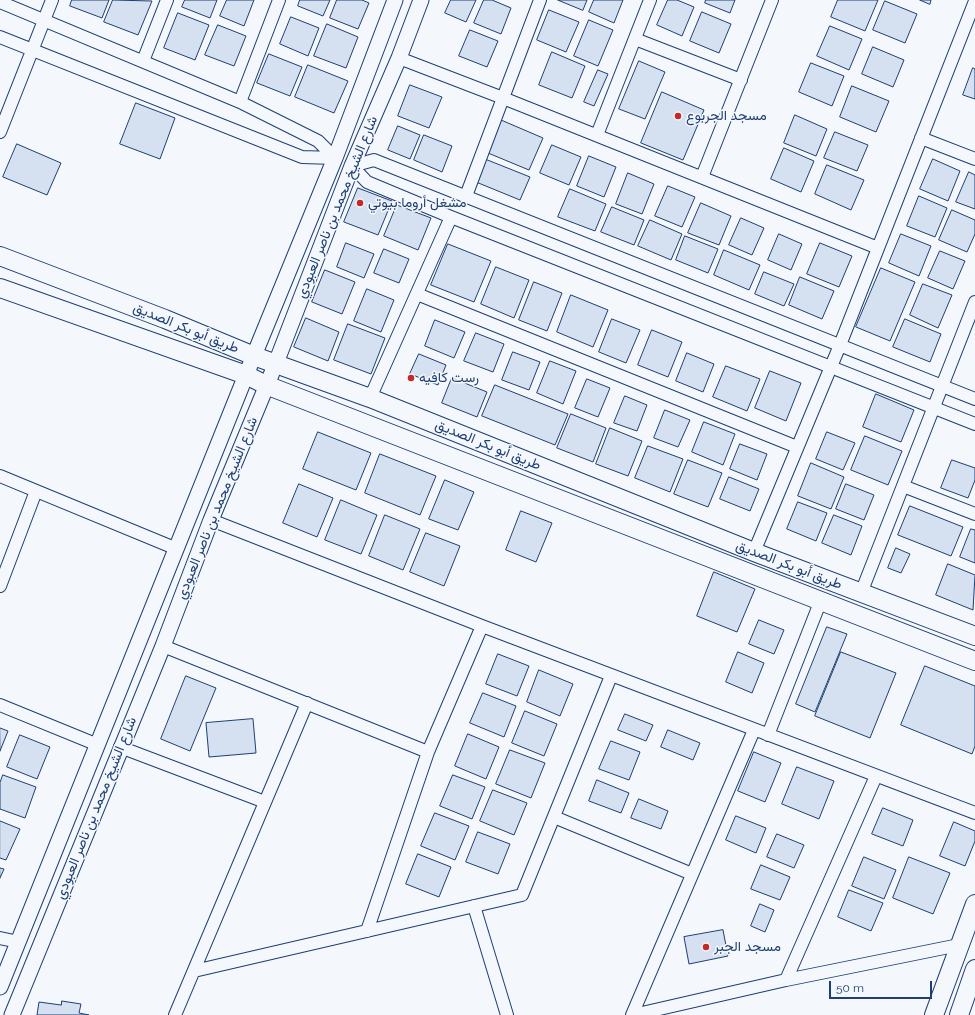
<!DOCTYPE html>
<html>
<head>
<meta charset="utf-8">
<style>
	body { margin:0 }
	#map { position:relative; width:975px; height:1015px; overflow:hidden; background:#f4f7fb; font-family:Raleway,sans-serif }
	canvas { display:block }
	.scale { position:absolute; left:829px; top:981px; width:103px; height:18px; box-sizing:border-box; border:2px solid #1d3f73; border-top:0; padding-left:5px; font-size:12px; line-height:14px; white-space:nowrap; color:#1d3f73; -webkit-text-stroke:3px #f4f7fb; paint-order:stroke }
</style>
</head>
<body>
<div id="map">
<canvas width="975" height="1015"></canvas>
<div class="scale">50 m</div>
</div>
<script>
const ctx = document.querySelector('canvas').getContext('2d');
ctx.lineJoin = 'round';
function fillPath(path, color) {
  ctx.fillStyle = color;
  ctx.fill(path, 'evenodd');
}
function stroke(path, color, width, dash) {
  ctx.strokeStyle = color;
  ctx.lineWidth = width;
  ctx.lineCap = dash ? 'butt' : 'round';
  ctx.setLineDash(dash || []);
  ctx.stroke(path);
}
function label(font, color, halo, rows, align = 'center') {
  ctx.font = font + ' Raleway,Vazirmatn,sans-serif';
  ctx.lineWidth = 3;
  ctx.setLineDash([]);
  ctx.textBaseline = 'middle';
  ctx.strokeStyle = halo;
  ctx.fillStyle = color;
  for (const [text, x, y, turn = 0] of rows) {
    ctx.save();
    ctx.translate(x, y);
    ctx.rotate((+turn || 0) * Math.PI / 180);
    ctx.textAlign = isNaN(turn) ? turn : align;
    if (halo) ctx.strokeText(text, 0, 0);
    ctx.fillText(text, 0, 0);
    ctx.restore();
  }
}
const building = new Path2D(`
	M72 0H109L102 18 70 6Z
	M113 0 152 1 138 35 104 22Z
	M185 0H217L210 18 182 7Z
	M227 0H254L244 26 220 16Z
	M300 0H330L323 16 298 6Z
	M337 0H362L369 3 358 29 330 18Z
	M451 0H476L466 22 445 13Z
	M484 0H492L511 8 501 34 474 23Z
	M558 0H587L583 10Z
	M594 0H623L614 23 589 12Z
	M668 0H677L694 7 682 36 657 25Z
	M706 0H735L730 13 705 3Z
	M838 0H878L865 31 831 17Z
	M920 0H931L930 4Z
	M885 1 917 14 905 43 873 30Z
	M549 10 579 22 566 52 537 40Z
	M702 12 731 24 719 53 690 41Z
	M178 13 209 25 195 60 164 48Z
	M291 17 319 28 308 56 280 44Z
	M589 20 613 30 598 66 574 56Z
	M327 24 358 37 346 68 314 56Z
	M218 25 246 36 234 66 205 55Z
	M830 26 862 39 849 70 817 56Z
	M470 30 498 41 487 67 459 56Z
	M873 47 904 60 893 87 862 74Z
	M552 52 585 66 572 98 539 85Z
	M269 54 302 67 290 96 257 83Z
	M639 61 665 72 645 119 619 109Z
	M811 63 844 76 832 106 799 92Z
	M308 65 348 81 334 113 295 97Z
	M973 68 975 69V99L963 95Z
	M598 70 608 74 594 106 584 102Z
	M410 85 442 97 429 128 398 116Z
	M852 86 889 101 876 132 840 117Z
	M662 92 704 110 683 160 641 143Z
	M136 103 175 118 160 159 120 144Z
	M795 115 827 129 816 156 784 143Z
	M501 120 543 138 529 170 488 153Z
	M398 126 420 135 410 159 388 150Z
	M835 132 868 145 857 171 824 158Z
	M424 135 452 146 442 172 414 160Z
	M17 144 61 163 47 195 3 177Z
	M552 145 581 157 569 185 540 173Z
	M784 148 814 161 801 192 771 179Z
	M589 156 616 167 604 197 577 186Z
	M485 159 530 177 520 200 476 182Z
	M933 159 960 171 948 201 920 189Z
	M827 165 864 180 851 210 815 194Z
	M969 172 975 175V209L956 202Z
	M628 173 654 184 642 214 616 204Z
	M668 186 695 197 682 227 655 216Z
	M358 188 392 201 378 235 344 222Z
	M570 189 606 204 595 231 558 217Z
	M919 196 947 208 935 237 907 226Z
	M701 203 731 216 719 245 688 233Z
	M397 205 431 218 418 250 384 236Z
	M612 207 644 220 634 245 601 232Z
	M952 210 975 220V234L967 252 939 240Z
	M741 218 764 228 752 255 729 245Z
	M650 220 682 234 671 260 638 246Z
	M779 234 802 244 791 270 768 260Z
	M901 234 931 246 919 276 889 263Z
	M685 236 718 249 708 273 676 260Z
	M346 243 374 254 364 278 337 267Z
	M820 243 852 256 839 287 807 274Z
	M448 244 491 261 474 302 431 285Z
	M384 249 409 259 399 283 374 273Z
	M724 250 760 265 749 290 714 275Z
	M940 251 965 261 953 289 928 278Z
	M496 267 529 280 514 318 481 304Z
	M881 268 915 282 890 341 856 327Z
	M325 270 355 282 342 314 312 302Z
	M764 272 794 284 784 306 755 294Z
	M800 277 834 291 822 319 789 305Z
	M534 282 562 293 547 331 519 320Z
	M923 284 952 295 938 328 910 315Z
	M367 289 394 300 381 332 354 321Z
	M571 295 608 310 593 347 557 332Z
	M306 318 339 332 328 361 294 347Z
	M612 319 640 330 626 363 599 352Z
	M905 319 941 334 930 362 893 347Z
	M435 320 465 332 454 358 425 346Z
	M348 324 385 338 371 374 334 360Z
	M652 330 682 342 668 377 638 365Z
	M476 333 504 344 493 372 464 361Z
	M513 352 540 362 529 390 502 380Z
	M687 353 714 364 703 392 676 381Z
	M419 354 446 365 438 385 410 374Z
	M550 361 576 371 563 404 537 393Z
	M726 366 760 379 747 411 713 397Z
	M770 371 801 383 786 421 755 408Z
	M452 378 487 392 477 417 442 403Z
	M587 379 610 388 598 417 575 408Z
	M495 385 568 414 555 445 482 416Z
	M876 394 914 410 901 442 863 427Z
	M625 396 647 405 637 431 614 423Z
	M665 410 690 420 678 447 654 438Z
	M571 414 606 428 593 462 557 448Z
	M704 422 735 434 723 465 692 452Z
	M610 428 642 441 628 476 596 464Z
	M318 432 371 453 356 490 303 469Z
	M827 432 855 443 843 470 816 459Z
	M865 436 902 451 888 485 851 470Z
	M740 444 767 454 757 480 730 469Z
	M648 446 683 459 670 492 635 478Z
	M380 454 436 476 420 515 365 493Z
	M688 460 722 473 708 507 674 494Z
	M952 460 975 468V480L968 498 941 488Z
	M811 463 844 477 831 509 798 496Z
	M729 477 759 489 750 511 720 499Z
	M445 480 474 492 458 530 429 519Z
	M299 484 333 498 317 537 283 523Z
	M846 484 874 495 864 520 836 509Z
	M341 500 377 515 361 554 325 540Z
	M798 502 827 513 816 541 787 529Z
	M910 506 963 527 951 556 898 535Z
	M521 511 552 523 536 562 506 550Z
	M385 515 420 529 403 570 369 556Z
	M834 515 862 526 851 555 822 543Z
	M971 529 975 530V563L960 557Z
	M426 533 460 546 444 586 410 572Z
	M896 548 910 554 901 573 888 568Z
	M948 564 975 575 973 610 936 595Z
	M714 572 755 589 737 632 697 616Z
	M759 620 784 630 774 654 749 644Z
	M827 627 847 634 815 712 796 704Z
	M738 652 764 663 752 693 726 682Z
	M841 652 896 673 870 738 815 716Z
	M498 654 529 666 517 696 486 684Z
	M925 666 975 686V746L972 754 901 725Z
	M539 670 573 684 560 716 527 702Z
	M186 676 216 688 190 751 161 739Z
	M483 693 516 706 504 737 470 723Z
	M525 711 557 724 544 756 512 743Z
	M625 714 653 725 646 741 618 730Z
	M253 719 256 753 209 757 206 723Z
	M0 728 8 731 0 751Z
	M668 730 700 743 693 760 661 747Z
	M468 734 499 747 486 779 455 766Z
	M20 735 50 747 37 779 7 767Z
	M611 741 640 752 629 780 599 769Z
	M510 750 545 763 531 798 496 784Z
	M754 752 781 763 765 802 738 791Z
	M797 767 834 781 819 819 782 804Z
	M3 775 36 787 25 818 0 809V783Z
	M453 775 485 787 472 819 440 806Z
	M597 780 629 793 621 813 589 801Z
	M493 790 527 803 514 835 480 821Z
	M639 799 668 811 661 829 631 818Z
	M883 808 913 820 903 846 872 834Z
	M435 813 469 826 455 860 421 846Z
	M736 816 766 828 756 853 726 840Z
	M0 821 20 829 6 860 0 858Z
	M954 822 975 831V841L965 866 940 856Z
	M478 832 510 844 498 874 466 862Z
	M777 834 804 845 794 868 767 857Z
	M418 854 451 867 439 897 406 884Z
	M864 857 896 870 884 899 852 886Z
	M909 857 950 873 933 914 893 898Z
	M761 865 790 877 780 900 751 889Z
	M0 868 4 869 0 878Z
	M849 890 883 903 871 931 838 917Z
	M760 904 774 910 765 932 751 926Z
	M723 930 728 956 689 964 684 937Z
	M62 1001 81 1004 79 1013 89 1015H37L39 1002 61 1005Z`);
const minor = new Path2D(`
	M0 2 240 102 318 141 335 158
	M0 37 302 157 335 158
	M635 39 741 80
	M399 58 503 98 878 248
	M143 61 167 0
	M240 102 279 0
	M0 132 52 0
	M597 135 650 0
	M921 138 975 159
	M702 177 772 0
	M466 196 540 0
	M417 294 797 447
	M370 398 451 217
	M975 399 374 160 352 166 367 182 451 217 975 424
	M0 476 177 549
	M903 486 975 514
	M211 520 482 626 975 813
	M754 552 840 345 975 1
	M0 586 36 491
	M861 593 975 302
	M163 646 428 752
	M0 705 98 745
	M768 735 821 600
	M120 747 265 802
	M554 817 692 874
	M474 906 507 1015
	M367 931 428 752 482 626
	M0 938 19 942
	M194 971 522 895 611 676
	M786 980 876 776
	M175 1015 307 703
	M632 1015 754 730
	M633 1015 786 980 959 945`);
const tertiary = new Path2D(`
	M0 987 246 375 335 158 395 0
	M12 1015 163 646 211 520 276 363 352 166 399 58 421 0`);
const secondary = new Path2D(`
	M0 256 165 319 254 356 370 398 754 552 975 636
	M0 288 246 375 266 385 975 661
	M934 1015 975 904
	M959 1015 975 969`);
const markers = [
	[678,116,4,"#c62828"],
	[360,203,4,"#c62828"],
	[411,378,4,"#c62828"],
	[706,947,4,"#c62828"]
];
const poiNames = [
	["مسجد الجربوع",686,116],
	["مشغل أروما بيوتي",368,203],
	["رست كافيه",419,378],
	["مسجد الجبر",714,947]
];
const streetNames = [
	["شارع الشيخ محمد بن ناصر العبودي",337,207,-68],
	["طريق أبو بكر الصديق",186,328,22],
	["طريق أبو بكر الصديق",488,445,22],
	["شارع الشيخ محمد بن ناصر العبودي",217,508,-68],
	["طريق أبو بكر الصديق",789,565,21],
	["شارع الشيخ محمد بن ناصر العبودي",96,808,-68]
];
fillPath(building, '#d5e0f0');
stroke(building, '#1d3f73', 1);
stroke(minor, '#1d3f73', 14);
stroke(tertiary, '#1d3f73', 17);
stroke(secondary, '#1d3f73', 20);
stroke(minor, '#f4f7fb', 12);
stroke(tertiary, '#f4f7fb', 15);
stroke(secondary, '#f4f7fb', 18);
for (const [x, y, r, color] of markers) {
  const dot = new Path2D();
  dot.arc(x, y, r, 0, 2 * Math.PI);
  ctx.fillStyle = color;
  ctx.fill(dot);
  stroke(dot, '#f4f7fb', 1.5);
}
label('14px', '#1d3f73', '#f4f7fb', poiNames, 'left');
label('14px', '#1d3f73', '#f4f7fb', streetNames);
</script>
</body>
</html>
